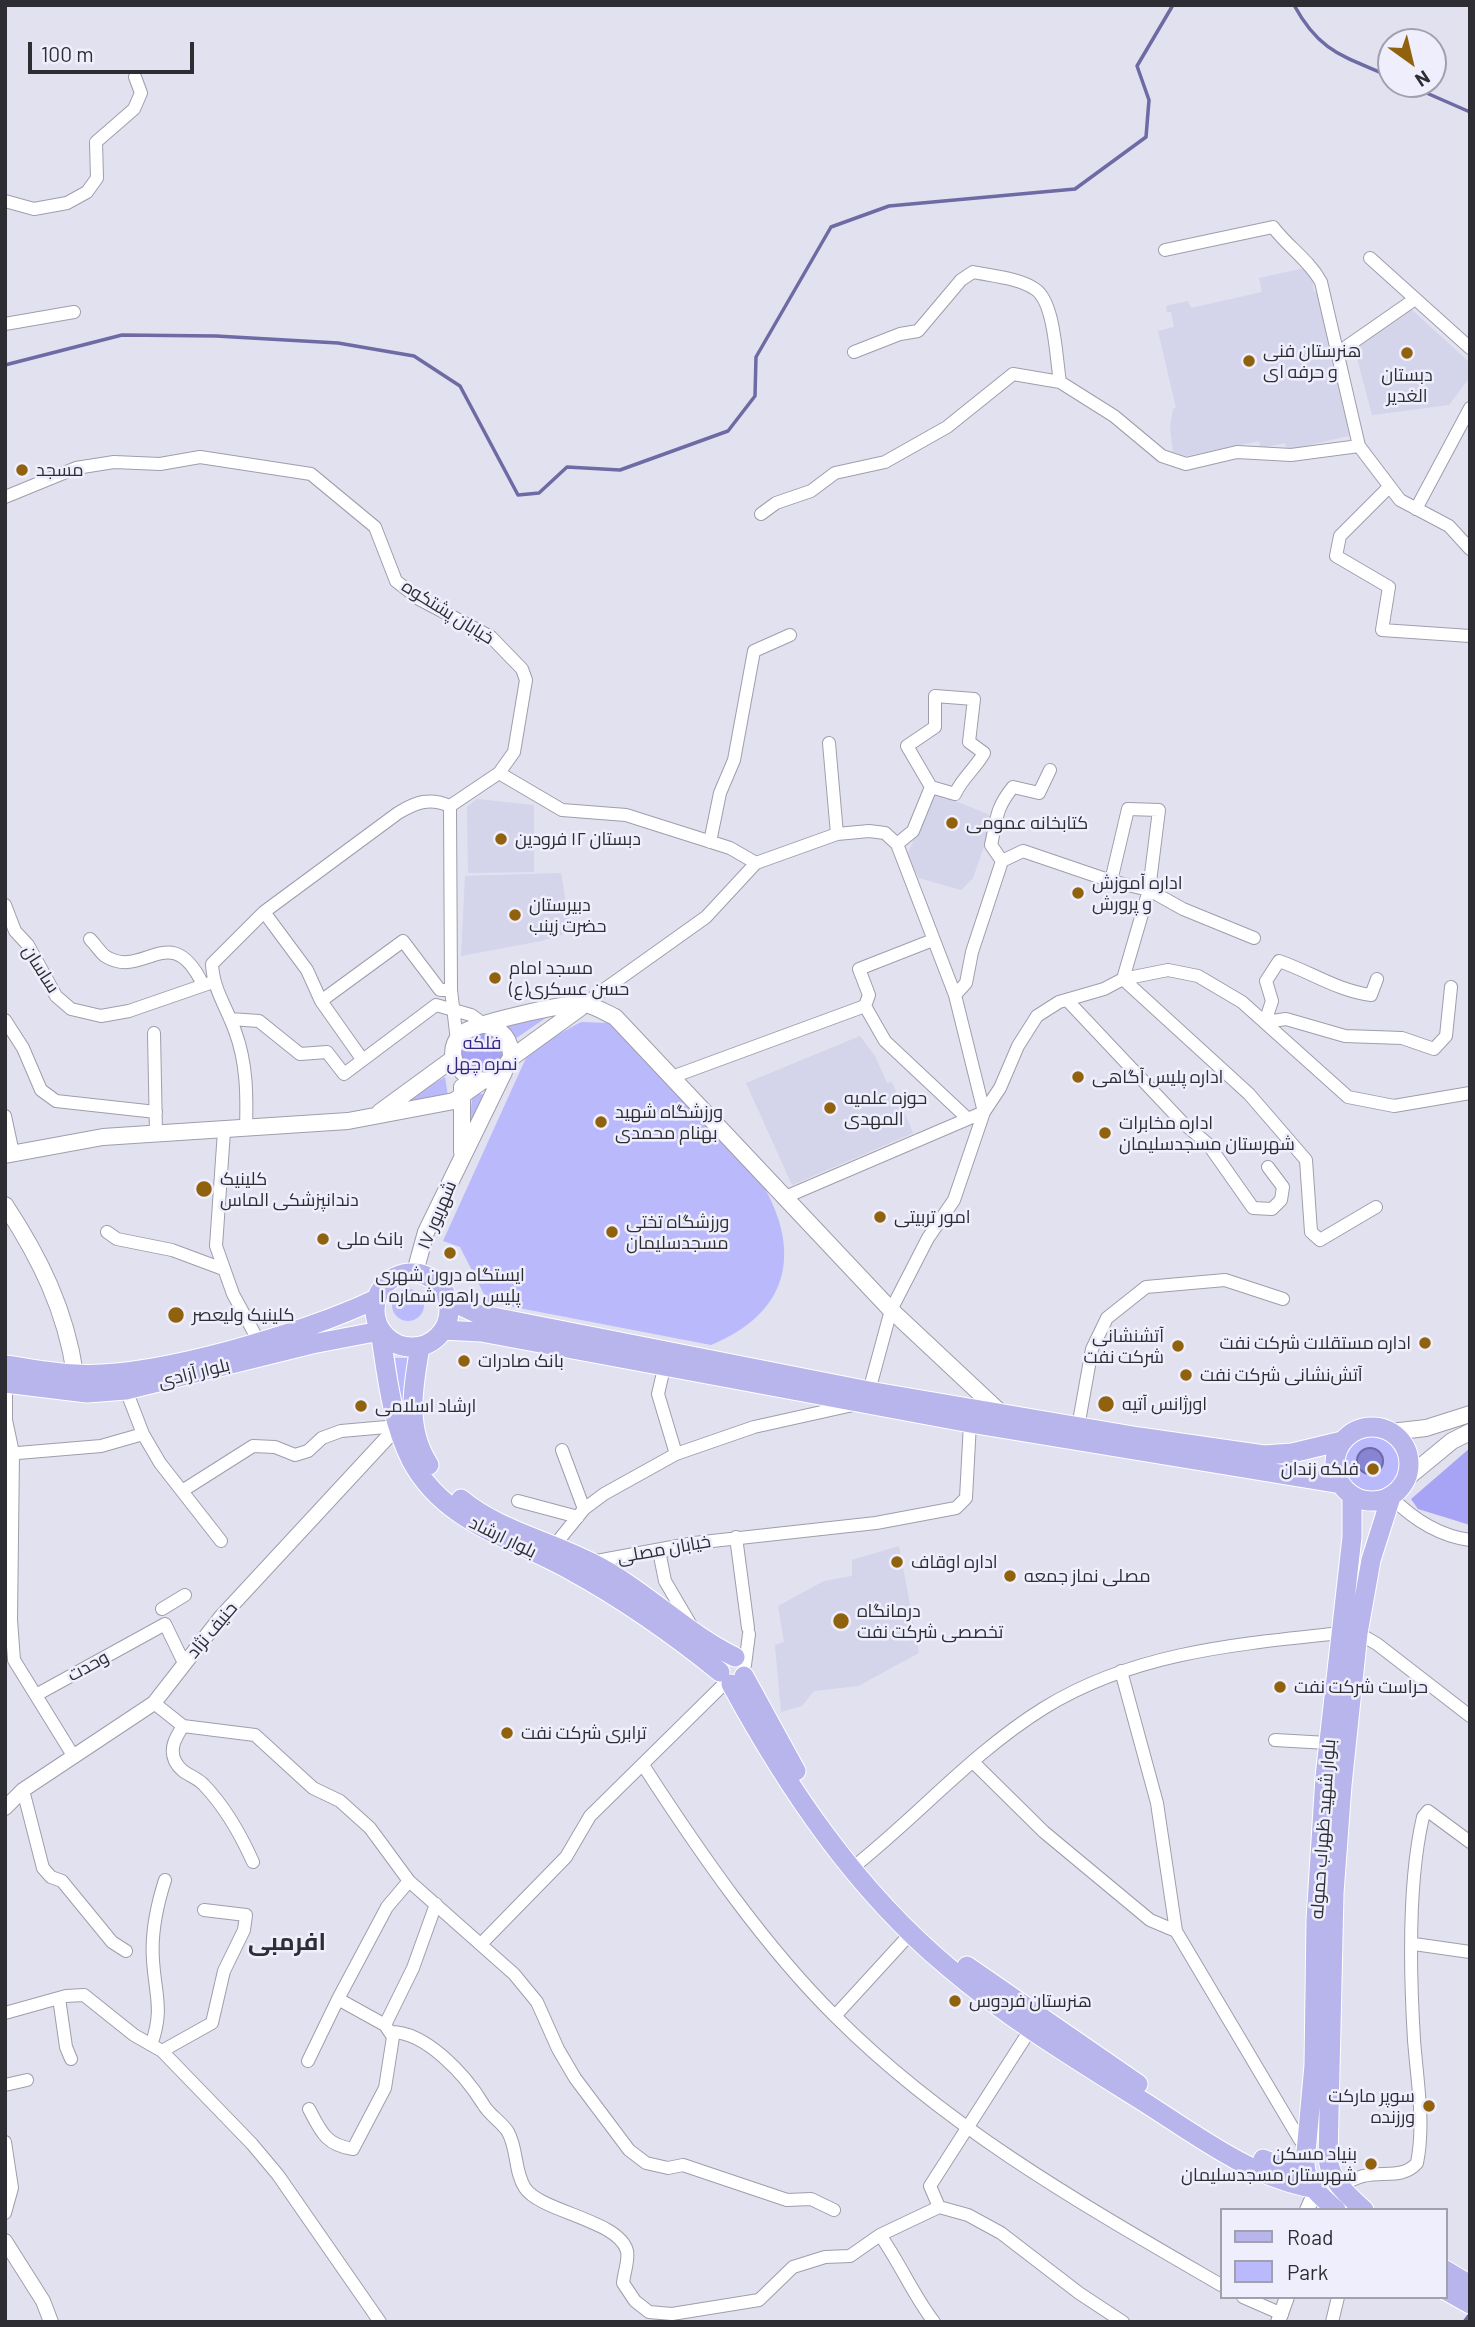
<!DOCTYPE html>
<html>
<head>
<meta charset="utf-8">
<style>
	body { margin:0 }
	#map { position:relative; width:1475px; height:2327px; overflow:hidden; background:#e1e1f0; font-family:Barlow,sans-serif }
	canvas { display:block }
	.frame { position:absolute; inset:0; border:7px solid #2d2d33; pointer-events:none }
	.legend { position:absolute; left:1220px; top:2208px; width:228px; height:91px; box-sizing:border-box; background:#eeeefd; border:2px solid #a1a1ac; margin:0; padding:9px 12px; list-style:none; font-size:21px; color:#2d2d33 }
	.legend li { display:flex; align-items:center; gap:14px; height:35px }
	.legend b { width:35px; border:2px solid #a1a1ac }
	.north { position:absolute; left:1377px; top:28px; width:70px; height:70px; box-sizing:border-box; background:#eeeefd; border:2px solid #a1a1ac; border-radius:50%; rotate:146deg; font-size:19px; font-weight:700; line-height:28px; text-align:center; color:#2d2d33 }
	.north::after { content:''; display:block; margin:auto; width:24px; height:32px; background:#91620d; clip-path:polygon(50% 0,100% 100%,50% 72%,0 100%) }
	.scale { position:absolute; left:28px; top:42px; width:166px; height:32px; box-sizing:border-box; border:4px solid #2d2d33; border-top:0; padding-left:9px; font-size:21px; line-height:24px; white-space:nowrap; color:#2d2d33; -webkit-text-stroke:5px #eeeefd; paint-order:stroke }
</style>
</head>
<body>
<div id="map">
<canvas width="1475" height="2327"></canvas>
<div class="frame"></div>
<ul class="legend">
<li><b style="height:9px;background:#b8b5ed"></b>Road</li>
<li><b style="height:19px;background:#bab9fb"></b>Park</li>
</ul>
<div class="north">N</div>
<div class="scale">100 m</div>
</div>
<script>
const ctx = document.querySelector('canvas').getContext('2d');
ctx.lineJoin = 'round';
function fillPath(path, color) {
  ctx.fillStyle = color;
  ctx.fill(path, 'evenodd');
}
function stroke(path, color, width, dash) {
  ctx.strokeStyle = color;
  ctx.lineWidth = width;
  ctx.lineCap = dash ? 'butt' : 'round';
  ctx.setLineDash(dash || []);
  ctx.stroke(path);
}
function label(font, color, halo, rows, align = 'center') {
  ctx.font = font + ' Barlow,Cairo,sans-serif';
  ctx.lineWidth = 5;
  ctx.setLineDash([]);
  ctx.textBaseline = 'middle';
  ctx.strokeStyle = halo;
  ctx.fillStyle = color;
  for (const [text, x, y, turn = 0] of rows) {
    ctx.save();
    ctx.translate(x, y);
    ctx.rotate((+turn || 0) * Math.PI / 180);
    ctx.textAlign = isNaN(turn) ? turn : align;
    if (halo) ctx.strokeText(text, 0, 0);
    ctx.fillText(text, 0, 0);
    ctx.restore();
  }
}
const built = new Path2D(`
	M1310 267 1314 292 1320 293 1349 436 1287 450 1285 443 1261 448 1259 441 1186 456 1173 452 1170 427 1173 409 1176 408 1158 331 1174 327 1171 312H1167L1166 306 1188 301 1191 308 1262 292 1259 278Z
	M1409 307 1470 363V377L1449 405 1372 415 1353 343Z
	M932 792 988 814 993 821 973 878 961 890 919 878 907 856Z
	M477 799 534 805V872L468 873 467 807Z
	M561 873 571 932 541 941 461 956 465 876Z
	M860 1036 875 1056 887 1083 892 1082 913 1133 792 1185 746 1083Z
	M899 1546 919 1653 858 1686 814 1691 802 1706 781 1712 775 1645 784 1642 778 1606 824 1581 852 1576V1560Z`);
const green = new Path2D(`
	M550 1015 515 1039 506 1024Z
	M581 1022 610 1023 623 1030 763 1185C803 1255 787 1314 711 1345L488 1302 460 1247 443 1241 526 1058 550 1039Z
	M445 1077 448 1096 408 1103 407 1099Z
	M473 1092 487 1095 472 1125 469 1124Z
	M392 1305a16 16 0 1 1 32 0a16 16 0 1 1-32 0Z
	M395 1358H410L405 1401 401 1402Z
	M1341 1463a30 30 0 1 1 60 0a30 30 0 1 1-60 0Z`);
const forest = new Path2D(`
	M474 1031 497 1034 507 1055 494 1075 465 1070 459 1048Z
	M1470 1448V1525L1418 1509 1411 1499Z`);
const water = new Path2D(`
	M1357 1461a13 13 0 1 1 26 0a13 13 0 1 1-26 0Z`);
const stream = new Path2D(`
	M1294 5C1320 53 1344 56 1391 77
	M1406 84 1470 112
	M5 365 122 335 216 336 338 343 414 356 460 386 518 495 539 493 567 467 620 470 728 431 755 396 756 357 831 227 889 206 1075 189 1146 137 1149 100 1137 66 1173 5
	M1464 2322 1470 2314`);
const minor = new Path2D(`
	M5 201 34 209 67 203 87 192 97 178 96 142 134 109 141 93 135 77
	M1165 250 1273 227C1288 247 1309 260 1321 282L1359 446
	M1370 258 1470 348
	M5 324 74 312
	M854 352 900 334 918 331 961 280 973 272C992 276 1019 278 1035 289 1055 302 1056 359 1060 382
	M1336 354 1415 299
	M1389 487 1340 536 1336 556 1389 587 1382 630 1470 636
	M5 497 76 468 114 462 160 464 200 457 311 474 375 527 396 581 419 599 491 637 522 669 526 680 514 752 499 773 450 806
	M1416 509 1470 408
	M761 514 776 503 811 491 835 473 885 462 947 427 1013 374 1060 382 1114 416 1162 456 1186 464 1237 452 1291 455 1359 446 1400 500 1449 526 1470 549
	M829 743 837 834
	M499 773 562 810 626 815 730 848 756 863
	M450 806 451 990 457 1041
	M1128 809 1159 810 1149 890 1111 881Z
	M710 842 720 793 734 760 754 651 790 635
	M897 844 913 831 931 787 955 794C962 778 975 769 984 753L969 742 974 699 935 696V727L907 746 931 787
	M1002 861 991 845C997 819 995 809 1013 787L1039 793 1050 770
	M5 905 15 931 28 945 56 996 71 1009 101 1016 129 1011 213 982
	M264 912 307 970 321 1001 403 941 440 990H451
	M1254 938 1183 909 1149 890 1123 979 1249 1094 1306 1160 1311 1232 1320 1240 1376 1207
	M90 939C95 944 100 952 105 956 143 981 171 917 203 985
	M1377 979 1371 995C1338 991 1311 972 1279 961L1266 981 1272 1001 1265 1022 1286 1019 1345 1036 1402 1038 1434 1049 1446 1036 1451 987
	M1067 1000 1183 1123 1208 1144 1253 1208 1272 1209 1281 1200 1283 1187 1268 1167
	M321 1001 362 1059
	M584 1004 706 917 756 863 837 834 869 831 885 833 897 844 955 995
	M865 1006 869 995 859 969 933 940
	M230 1019 259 1021 300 1054 327 1052 344 1074 436 1005 471 1015 485 1025
	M5 1020 23 1048 41 1090 56 1101 156 1112
	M154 1033 156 1133
	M672 1077 865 1006 885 1041 967 1118
	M5 1116 13 1153
	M246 1129C247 1096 247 1063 235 1031 227 1008 213 989 212 964L264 912 398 813C416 802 430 797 450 806
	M224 1131 216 1246 233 1294 258 1340
	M783 1198 984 1112 955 995 966 983 972 952 1002 861 1023 851 1111 881
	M107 1232 117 1239 172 1250 223 1269
	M665 1364 658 1394 676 1454
	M6 1383V1420L13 1453 11 1620 14 1660 74 1757
	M126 1390 143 1434 160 1463 221 1541
	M869 1391 891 1310 928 1238 954 1200 984 1112 1000 1088 1018 1046 1037 1016 1059 1002 1104 989 1123 979 1168 970 1198 976 1242 1002 1348 1097 1394 1106 1470 1093
	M1078 1427 1092 1349 1107 1318 1146 1287 1225 1280 1283 1299
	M562 1450 584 1509
	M6 1454 101 1446 143 1434
	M182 1491 253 1446 275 1447 295 1455 308 1451 322 1438 341 1431 398 1426
	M1391 1497C1412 1518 1439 1536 1470 1540
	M518 1501 578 1517
	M736 1537 748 1628
	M554 1546 584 1509 604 1494 676 1454 754 1427 853 1405
	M666 1548 660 1556 665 1581 692 1627
	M591 1562 694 1543 876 1523 956 1508 966 1498 970 1423
	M162 1609 185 1595
	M1358 1633 1377 1644 1470 1716
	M745 1665 749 1634
	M1121 1671 1157 1803 1176 1931
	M36 1695 165 1624 184 1663
	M154 1703 183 1726 255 1735 313 1788 340 1801 370 1828 409 1881 514 1974 537 2002 558 2049 575 2078 629 2150 646 2163 668 2168 683 2165 787 2200 811 2199 834 2210
	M183 1726C176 1737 169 1748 175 1761 182 1775 195 1775 204 1785 226 1808 240 1833 253 1862
	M1275 1740 1328 1743
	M973 1762 1044 1832 1150 1920 1176 1931 1300 2140 1306 2142
	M643 1765C698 1850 764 1946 836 2017 948 2129 1085 2206 1221 2285
	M23 1790 43 1868 51 1877 62 1881 112 1942 126 1951
	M851 1869C917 1817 973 1752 1044 1708 1135 1652 1238 1644 1341 1633
	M481 1944 566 1857 590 1816 727 1681
	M1414 1944 1470 1952
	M59 1998 66 2047 71 2059
	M5 2013 66 1996 84 1995 134 2035 162 2051 252 2144 278 2175 380 2322
	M835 2016 911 1933
	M385 2025 338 1999 387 1907 409 1881
	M390 2032C426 2031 466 2076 483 2104 489 2115 502 2122 508 2132 518 2150 514 2171 525 2188 541 2212 619 2220 627 2251 629 2260 624 2273 623 2283L635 2301 649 2312 672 2314 759 2300 793 2267 825 2257 850 2256 880 2235 939 2207 968 2215 1001 2233 1079 2293 1123 2322
	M151 2045C164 2010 155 1994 153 1960 151 1934 157 1905 165 1880
	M162 2051 212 2023 224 1971 244 1930 246 1915 204 1910
	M308 2061 338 1999
	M5 2085 27 2080
	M309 2109C321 2132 326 2145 353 2149L385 2088 393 2037 385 2025 413 1968 436 1904
	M5 2142 12 2188 5 2213
	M1340 2188C1371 2162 1397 2185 1417 2163 1425 2124 1417 2080 1414 2040 1410 1974 1408 1881 1423 1817L1428 1811 1470 1842
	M939 2207 930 2186 1030 2030
	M880 2235C900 2263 913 2295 934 2322
	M1243 2297 1282 2314
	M1332 2322 1338 2297`);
const tertiary = new Path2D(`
	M5 1808 23 1790 154 1703 221 1617 398 1426
	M1307 2210 1315 2192
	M5 2241 43 2301 51 2322
	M1278 2322 1287 2297`);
const secondary = new Path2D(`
	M485 1025C503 1029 511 1040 511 1058L497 1078C470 1089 438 1060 461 1034 470 1024 569 1002 585 1004 595 1006 606 1013 615 1017L891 1310 1002 1414
	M511 1058 580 1008
	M462 1087V1152
	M380 1112 454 1058
	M5 1155 103 1137 348 1121 454 1101 481 1082
	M5 1205C40 1258 66 1311 75 1374
	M415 1272 426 1232 504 1072
	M1391 1432 1426 1428 1470 1414
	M1407 1478 1452 1441 1470 1432`);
const primary = new Path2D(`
	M375 1310a37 37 0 1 1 74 0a37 37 0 1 1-74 0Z
	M448 1300 478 1314 869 1391 1139 1437 1264 1455 1292 1453 1342 1441
	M443 1330 481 1332 970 1423 1341 1484
	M420 1347C413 1387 405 1428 429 1465
	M5 1365C28 1368 52 1373 75 1374 152 1379 305 1333 376 1299
	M5 1383 87 1393 126 1390 312 1344 380 1331C387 1374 391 1420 411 1460 444 1523 513 1538 570 1570 623 1599 673 1634 720 1672
	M1335 1464a37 37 0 1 1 74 0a37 37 0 1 1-74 0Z
	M461 1499C498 1530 550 1541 592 1563 644 1589 684 1632 735 1657
	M744 1676 796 1771
	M731 1684C788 1789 856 1890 948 1967 1009 2019 1077 2060 1144 2102 1196 2135 1251 2177 1312 2188
	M967 1966 1138 2084
	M1263 2159 1286 2168 1305 2163
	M1336 2210C1320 2195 1306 2186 1305 2163L1314 2065 1316 1920 1325 1777 1352 1537V1495
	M1364 2210C1348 2195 1331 2182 1328 2159L1334 1893 1342 1785 1358 1633 1371 1560 1391 1497
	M1445 2270 1470 2285
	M1445 2290 1470 2304`);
const markers = [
	[1407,353,7,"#91620d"],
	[1249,361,7,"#91620d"],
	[22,470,7,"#91620d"],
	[952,823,7,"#91620d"],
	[501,839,7,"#91620d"],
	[1078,893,7,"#91620d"],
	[515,915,7,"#91620d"],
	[495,978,7,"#91620d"],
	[1078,1077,7,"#91620d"],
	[830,1108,7,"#91620d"],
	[601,1122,7,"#91620d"],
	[1105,1133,7,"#91620d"],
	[204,1189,9,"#91620d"],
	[880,1217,7,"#91620d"],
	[612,1232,7,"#91620d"],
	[323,1239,7,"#91620d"],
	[450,1253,7,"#91620d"],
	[176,1315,9,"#91620d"],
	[1425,1343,7,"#91620d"],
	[1178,1346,7,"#91620d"],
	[464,1361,7,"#91620d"],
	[1186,1375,7,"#91620d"],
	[1106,1404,9,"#91620d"],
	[361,1406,7,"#91620d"],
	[1373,1469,7,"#91620d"],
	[897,1562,7,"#91620d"],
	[1010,1576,7,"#91620d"],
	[841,1621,9,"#91620d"],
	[1280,1687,7,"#91620d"],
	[507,1733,7,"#91620d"],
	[955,2001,7,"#91620d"],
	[1429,2106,7,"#91620d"],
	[1371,2164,7,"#91620d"]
];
const poiNames = [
	["هنرستان فنی",1263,351],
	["و حرفه ای",1263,372],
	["دبستان",1407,375,"center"],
	["الغدیر",1407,396,"center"],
	["مسجد",36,470],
	["کتابخانه عمومی",966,823],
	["دبستان ۱۲ فرودین",515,839],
	["اداره آموزش",1092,883],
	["و پرورش",1092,904],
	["دبیرستان",529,905],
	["حضرت زینب",529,926],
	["مسجد امام",509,968],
	["حسن عسکری(ع)",509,989],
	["اداره پلیس آگاهی",1092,1077],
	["حوزه علمیه",844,1098],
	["المهدی",844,1119],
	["ورزشگاه شهید",615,1112],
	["بهنام محمدی",615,1133],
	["اداره مخابرات",1119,1123],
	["شهرستان مسجدسلیمان",1119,1144],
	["کلینیک",220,1179],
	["دندانپزشکی الماس",220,1200],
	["امور تربیتی",894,1217],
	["ورزشگاه تختی",626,1222],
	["مسجدسلیمان",626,1243],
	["بانک ملی",337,1239],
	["ایستگاه درون شهری",450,1275,"center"],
	["پلیس راهور شماره ۱",450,1296,"center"],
	["کلینیک ولیعصر",192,1315],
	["آتشنشانی",1164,1336,"right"],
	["شرکت نفت",1164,1357,"right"],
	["اداره مستقلات شرکت نفت",1411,1343,"right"],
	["بانک صادرات",478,1361],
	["آتش‌نشانی شرکت نفت",1200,1375],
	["اورژانس آتیه",1122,1404],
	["ارشاد اسلامی",375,1406],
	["فلکه زندان",1359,1469,"right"],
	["اداره اوقاف",911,1562],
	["مصلی نماز جمعه",1024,1576],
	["درمانگاه",857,1611],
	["تخصصی شرکت نفت",857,1632],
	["حراست شرکت نفت",1294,1687],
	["ترابری شرکت نفت",521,1733],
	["هنرستان فردوس",969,2001],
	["سوپر مارکت",1415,2096,"right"],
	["ورزنده",1415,2117,"right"],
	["بنیاد مسکن",1357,2154,"right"],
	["شهرستان مسجدسلیمان",1357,2175,"right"]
];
const streetNames = [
	["خیابان پشتکوه",448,612,32],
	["ساسان",41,969,58],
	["۱۷ شهریور",437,1215,-67],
	["بلوار آزادی",194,1373,-14],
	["بلوار ارشاد",503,1537,26],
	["خیابان مصلی",664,1549,-10],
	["حنیف نژاد",212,1630,-50],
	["وحدت",88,1666,-29],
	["بلوار شهید ظهراب حموله",1323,1829,-86]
];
const parkNames = [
	["فلکه",482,1043],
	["نمره چهل",482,1064]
];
const districtNames = [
	["افرمبی",287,1942]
];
fillPath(built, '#d4d4ea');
fillPath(green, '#bab9fb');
fillPath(forest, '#a7a4f6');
fillPath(water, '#8884d4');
stroke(water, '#6d6aa4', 2);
stroke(stream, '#6d6aa4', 3.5);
stroke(minor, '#9e9eac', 14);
stroke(tertiary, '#9e9eac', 16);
stroke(secondary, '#9e9eac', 18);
stroke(primary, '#fff', 21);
stroke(minor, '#fff', 12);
stroke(tertiary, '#fff', 14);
stroke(secondary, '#fff', 16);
stroke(primary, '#b8b5ed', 19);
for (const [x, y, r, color] of markers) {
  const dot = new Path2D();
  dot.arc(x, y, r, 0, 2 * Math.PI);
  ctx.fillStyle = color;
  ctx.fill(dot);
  stroke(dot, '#eeeefd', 2.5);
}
label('18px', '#2d2d33', '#eeeefd', poiNames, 'left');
label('18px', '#2d2d33', '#eeeefd', streetNames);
label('18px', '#362480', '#eeeefd', parkNames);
label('bold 24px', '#2d2d33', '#eeeefd', districtNames);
</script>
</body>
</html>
